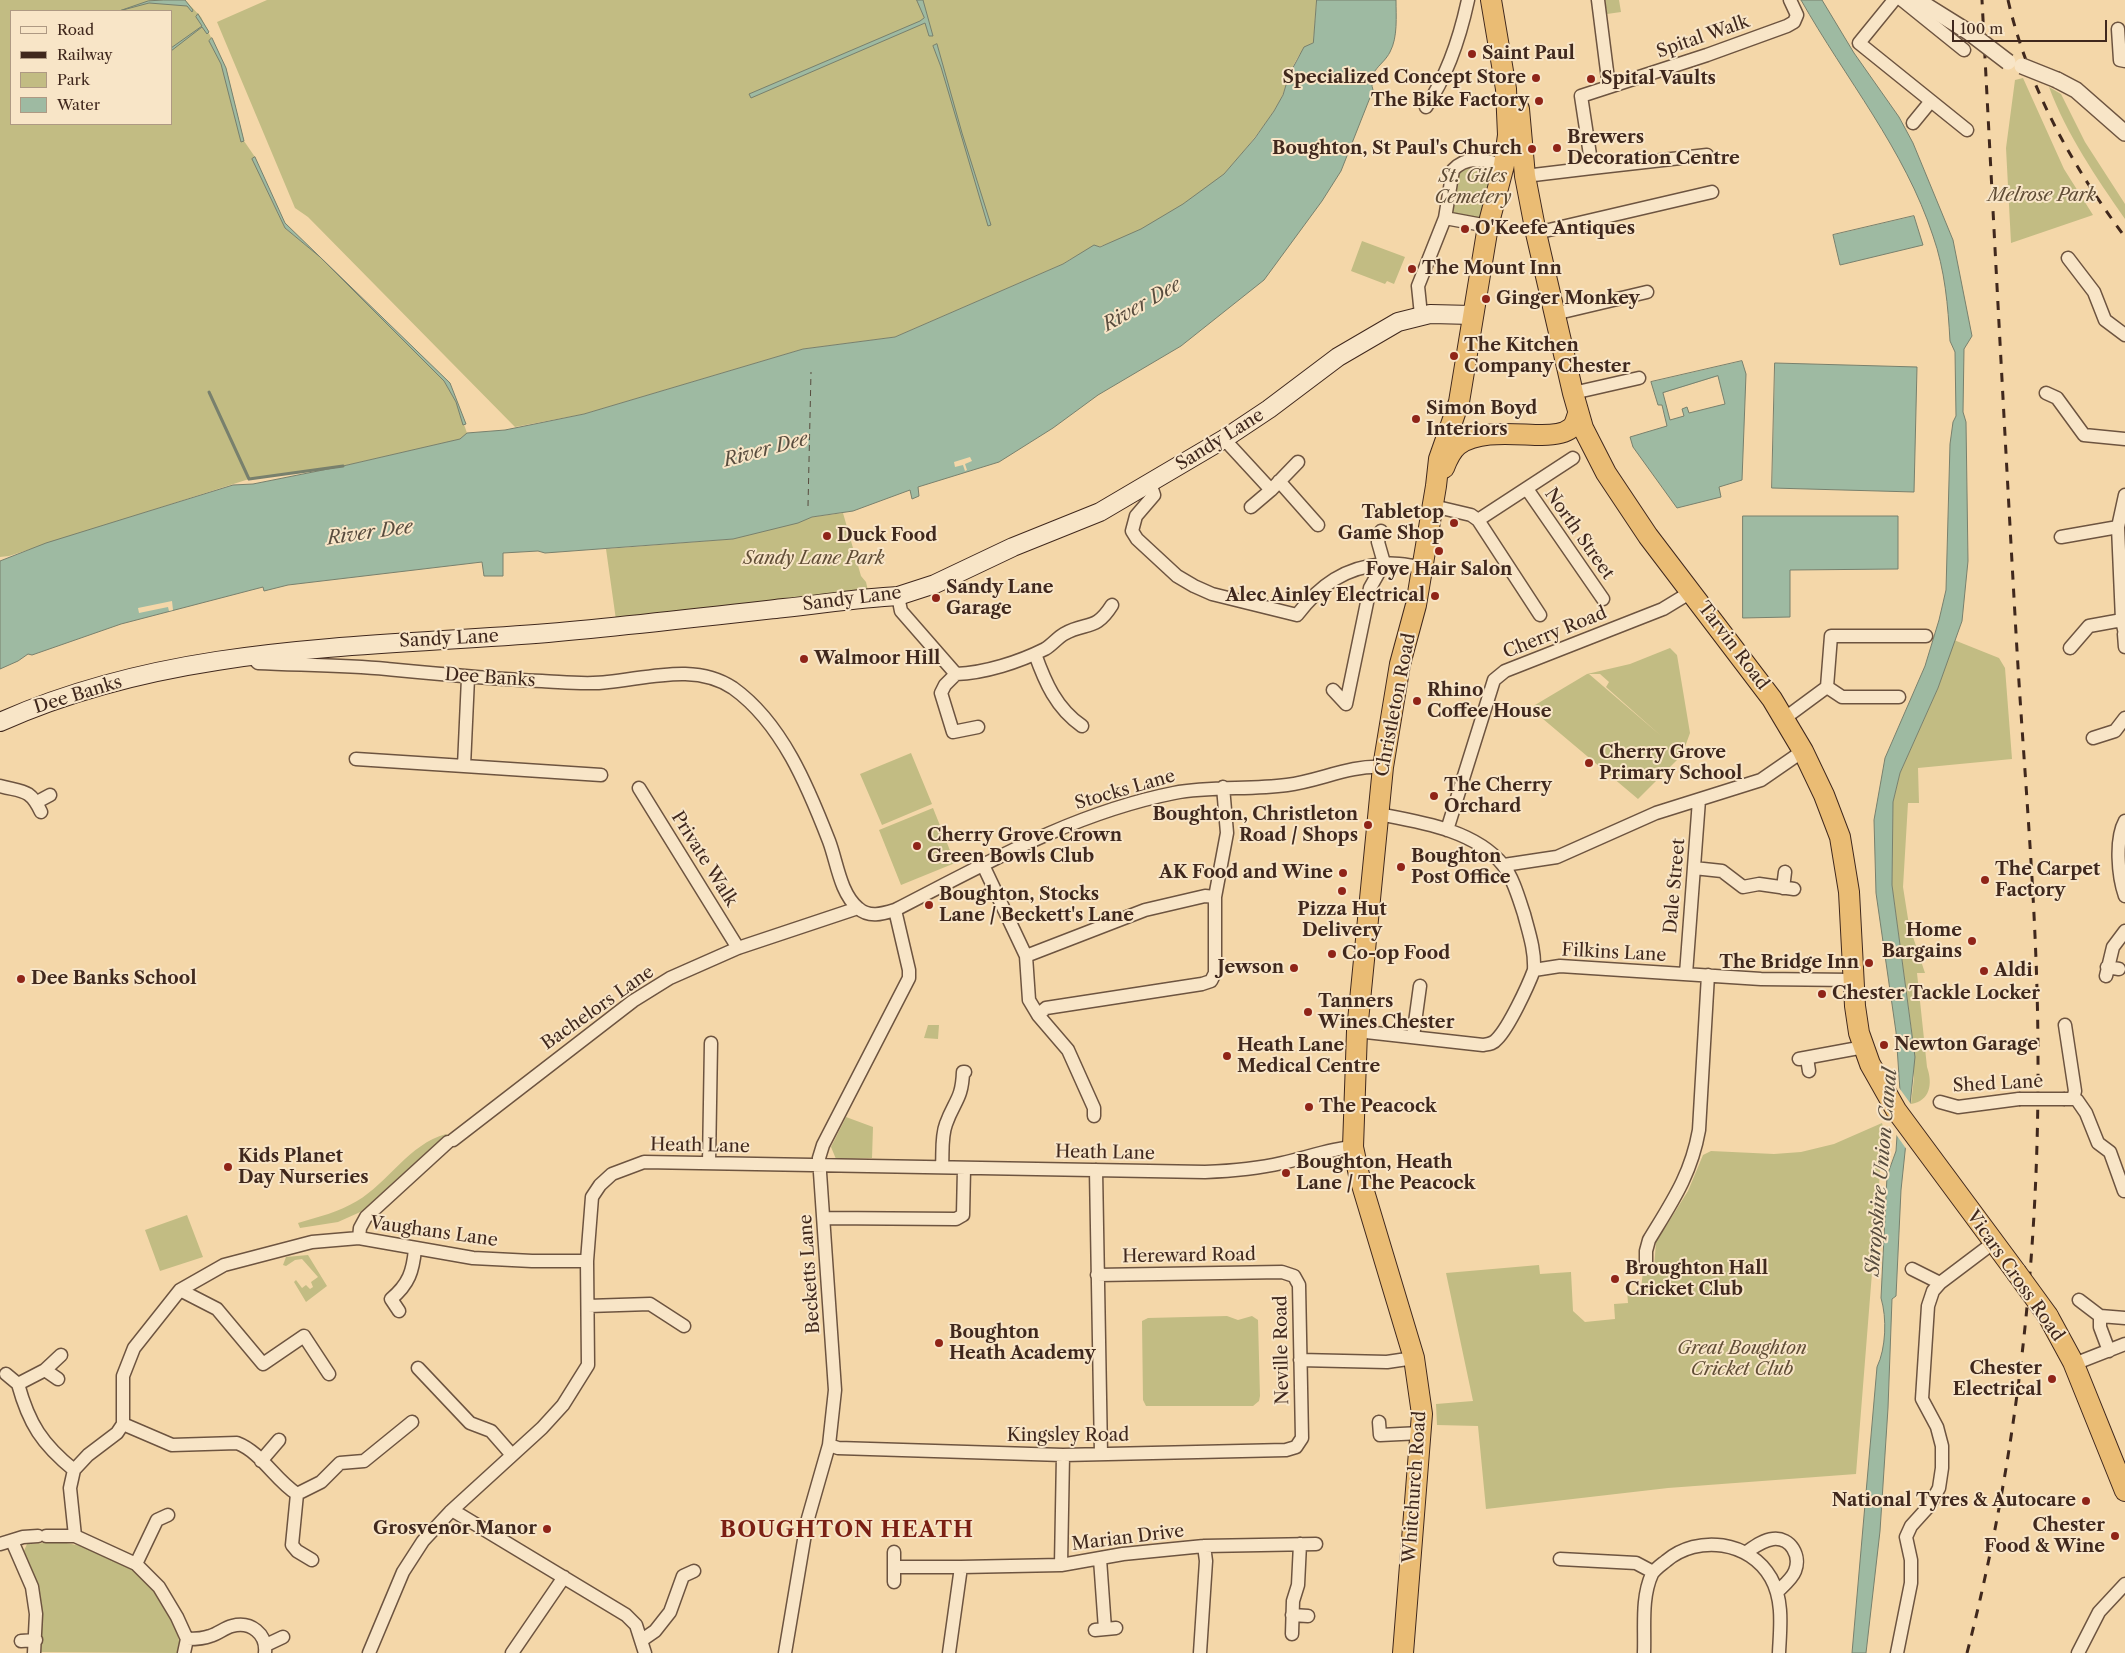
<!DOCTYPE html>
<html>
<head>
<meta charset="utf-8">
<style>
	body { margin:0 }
	#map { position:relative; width:2125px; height:1653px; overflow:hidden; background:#f4d7a9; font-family:"Libre Caslon Text",serif }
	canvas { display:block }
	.legend { position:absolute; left:10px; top:10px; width:162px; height:115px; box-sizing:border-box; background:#f8e5c7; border:1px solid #ae9983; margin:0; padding:6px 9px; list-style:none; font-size:15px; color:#40281d }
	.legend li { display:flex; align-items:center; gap:10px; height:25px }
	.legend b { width:25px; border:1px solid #ae9983 }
	.scale { position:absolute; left:1952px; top:20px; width:155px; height:22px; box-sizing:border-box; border:2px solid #40281d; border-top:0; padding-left:6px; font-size:15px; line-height:18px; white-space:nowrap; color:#40281d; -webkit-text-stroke:4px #f8e5c7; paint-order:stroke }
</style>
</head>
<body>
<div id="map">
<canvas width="2125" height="1653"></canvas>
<ul class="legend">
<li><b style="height:6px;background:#f8e5c7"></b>Road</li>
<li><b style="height:6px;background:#40281d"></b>Railway</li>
<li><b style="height:14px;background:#c2bc83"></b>Park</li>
<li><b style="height:14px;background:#9ebaa2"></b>Water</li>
</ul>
<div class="scale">100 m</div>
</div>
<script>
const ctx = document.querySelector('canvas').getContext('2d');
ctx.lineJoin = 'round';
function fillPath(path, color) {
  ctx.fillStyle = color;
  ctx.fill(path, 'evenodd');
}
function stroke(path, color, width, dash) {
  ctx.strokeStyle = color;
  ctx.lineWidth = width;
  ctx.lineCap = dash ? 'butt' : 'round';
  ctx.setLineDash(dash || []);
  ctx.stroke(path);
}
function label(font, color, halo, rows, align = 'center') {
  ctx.font = font + ' "Libre Caslon Text",serif';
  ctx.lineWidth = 4;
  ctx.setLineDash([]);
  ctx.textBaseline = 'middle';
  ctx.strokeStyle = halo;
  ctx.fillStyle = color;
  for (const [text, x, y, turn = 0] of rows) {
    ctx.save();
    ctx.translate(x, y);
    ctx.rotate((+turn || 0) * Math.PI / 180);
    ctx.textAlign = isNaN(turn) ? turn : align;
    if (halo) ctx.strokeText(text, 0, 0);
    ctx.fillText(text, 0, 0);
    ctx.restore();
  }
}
const green = new Path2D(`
	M0 0H185L201 17 226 68 244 141 255 157 264 184 285 228 320 257 444 381 456 402 467 433 461 439 343 466 249 479 9 556 0 557ZM11 11H171V124H11Z
	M267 0H1317L1313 43C1295 51 1290 76 1283 94 1276 113 1239 158 1224 174 1208 191 1137 235 1114 242 1096 247 1079 253 1063 264L895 337 803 349 584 414 515 427 308 217 295 208 217 22Z
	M1605 0H1619L1621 12 1607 14Z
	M2023 78 2064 169 2093 215 2011 243 2006 148 2015 80Z
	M2049 87 2061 94 2085 142 2125 204V219C2096 177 2067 135 2049 87Z
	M1473 163 1500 172 1484 222 1454 216 1449 212 1455 175Z
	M1362 241 1405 257 1394 284 1387 281 1385 284 1351 271Z
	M843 513 861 576 866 582 868 591 616 620 606 549 733 539 812 517Z
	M1954 640 1999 658 2005 668 2012 759 1918 768 1919 803H1908L1903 887 1909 925 1925 973H1917L1927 1067C1933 1084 1930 1101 1911 1104L1914 1078 1912 1033 1892 885 1893 802 1900 773 1938 688Z
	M1670 648 1677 655 1690 733 1682 755 1638 799 1530 708 1587 674 1630 664ZM1589 674H1600L1609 682 1606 687 1660 735Z
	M911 753 932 804 882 825 860 774Z
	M933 808 955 863 901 885 879 830Z
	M928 1025H939L938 1039 924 1038Z
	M846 1117 873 1127 872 1158 836 1159 831 1147Z
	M1882 1123 1886 1138 1882 1147 1856 1474 1668 1488 1486 1509 1478 1426 1437 1425 1436 1404 1473 1401 1446 1273 1539 1265 1540 1274 1571 1272 1573 1311 1585 1322 1615 1319 1614 1304 1628 1303 1627 1291 1641 1290 1643 1271 1654 1268 1656 1242 1688 1191 1703 1155 1711 1151 1774 1154 1801 1152 1834 1144Z
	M446 1134 448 1136 367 1209 338 1222 300 1228 298 1223C318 1217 339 1212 357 1201 388 1183 409 1144 446 1134Z
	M187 1215 203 1257 160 1271 145 1230Z
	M308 1255 327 1286 306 1302 294 1282 296 1280 302 1288 306 1285 310 1289 313 1287 311 1282 318 1277 302 1259 295 1260 286 1266 283 1265 286 1257Z
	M1227 1316 1238 1320 1252 1316 1258 1320 1260 1396 1259 1401 1253 1406H1146L1143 1400 1142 1321 1148 1318Z
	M45 1541C81 1542 130 1557 152 1587 157 1594 162 1602 166 1610 175 1624 181 1636 179 1653L40 1652 39 1604 22 1555 27 1544 44 1543Z`);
const water = new Path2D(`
	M164 0H185L193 10 192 12 187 6 149 3 119 11 148 1Z
	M917 0H923L933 36H929L925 23 751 98 749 94 920 21 924 18Z
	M1317 0H1396C1396 16 1398 37 1390 52 1383 66 1367 70 1373 90L1341 171 1322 201 1264 280 1181 346 1098 395 1053 428 999 462 918 487 919 496 912 499 910 490 853 511 812 517 798 523 733 539 545 553 538 551 503 553V576H484L482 562 288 585 264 591 263 587 121 624 32 655 28 654 18 661 0 669V561L46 543 233 485 253 484 343 466 460 439 467 433 505 430 584 414 803 349 895 337 1063 264 1094 245 1100 247 1141 229 1183 204 1224 174 1255 138 1274 111 1283 95 1289 75 1304 47 1313 43Z
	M1801 0H1822L1854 53 1899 117 1913 143 1953 240 1972 336 1964 349 1963 412 1966 422 1968 561 1962 621 1938 688 1900 773 1893 802 1892 885 1915 1057 1901 1190 1896 1296 1892 1299 1888 1408 1880 1531 1866 1653H1852L1877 1367C1886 1348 1887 1318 1881 1298L1887 1176 1896 1151 1900 1091 1896 1032 1876 893 1874 820 1885 758 1925 666 1939 620 1946 590 1950 444 1953 422 1956 416 1955 352 1950 341C1948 306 1945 270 1933 236 1905 150 1845 78 1801 0Z
	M198 14 209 32 207 34 202 27 171 51V48L202 26 196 17Z
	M212 38 226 68 244 141 241 142 221 64 209 41Z
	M937 44 962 133 991 225 988 226 941 67 933 46Z
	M255 157 285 223 450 383 466 424 463 425 456 402 444 381 320 257 285 228 252 159Z
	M1914 216 1923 245 1840 265 1833 235Z
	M1742 361 1746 374 1742 480 1719 487 1721 497 1677 508 1633 447 1630 437 1667 426 1662 405H1658L1651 382ZM1718 376 1725 404 1689 413 1687 407 1682 409 1684 416 1670 420 1663 393Z
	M1775 363 1917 367 1914 492 1772 488Z
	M1743 516H1898V569L1790 570V617L1743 618Z`);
const pier = new Path2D(`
	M970 457 972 461 965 464 967 470 965 471 963 465 955 467 954 462Z
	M172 601 173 610 169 611 168 607 139 613 138 608Z
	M1897 1085 1913 1107 1907 1150 1895 1133Z`);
const stream = new Path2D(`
	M209 392 249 479 343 466`);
const ferry = new Path2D(`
	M808 506 811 372`);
const minor = new Path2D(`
	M1598 0 1609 87
	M1894 0 1859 43 1967 130
	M1902 0 1964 50
	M2118 29 2120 60 2125 61
	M1426 107C1447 76 1460 37 1468 0
	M1913 123 1931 101
	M1592 168 1707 155
	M1525 176 1592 168 1581 96 1707 55 1787 26 1794 22 1797 15 1790 0
	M1488 226 1445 218 1453 170C1468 154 1486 161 1504 165
	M1536 233 1712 192
	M2068 258 2094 292 2105 320 2125 335
	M1554 314 1647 292
	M1421 315 1418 286 1445 218
	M1573 393 1639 378
	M2046 393 2057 398 2084 435 2125 439
	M1224 439 1271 490 1298 462
	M1279 481 1318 525
	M1150 483 1154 495 1136 516 1132 531 1137 539 1177 576 1194 586 1212 594 1297 615C1320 585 1345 567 1384 564 1396 562 1410 566 1423 567
	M1527 489 1603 599
	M1433 506 1471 515 1478 520 1573 458
	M1251 507 1271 490
	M1478 520 1540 615
	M2061 537 2118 527 2125 495
	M898 596 901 611 956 674 945 685 941 693 953 732 978 727
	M2122 620 2125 634
	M2124 634 2125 647
	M2070 648 2089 626 2122 620 2118 527
	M1035 654C1045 682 1056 708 1082 726
	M252 657 258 663C301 665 344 665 387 669 439 674 490 679 542 681 564 682 586 685 608 682 649 678 696 663 733 688 782 723 808 787 829 841 837 862 840 893 858 908 869 918 882 914 895 910 985 864 1073 813 1174 793 1211 786 1249 790 1287 785 1320 781 1349 765 1383 767
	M956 674C985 673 1019 662 1045 649 1052 645 1057 638 1064 634 1087 621 1095 632 1112 605
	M1827 687 1842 697H1899
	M1333 690 1346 704
	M1346 704 1370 588 1384 563 1378 542 1381 531
	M1785 718 1827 687 1831 636H1926
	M2093 738 2115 731 2125 718
	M356 759 464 766 468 678
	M464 766 601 775
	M0 786C22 792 30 788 41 812
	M639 788 738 948
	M37 802 50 795
	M1378 814C1420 822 1475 830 1503 865 1513 877 1519 899 1524 914 1529 933 1535 950 1534 970
	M2125 821C2115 839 2118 876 2125 896
	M1447 830 1494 680 1505 671 1663 609 1691 592
	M983 865 1026 956 1029 1000 1038 1015 1068 1050 1094 1108V1116
	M1504 865 1557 857 1656 813 1761 780 1803 751
	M1694 868 1722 871 1743 887 1759 884 1794 889
	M1783 888 1785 872
	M1026 956 1145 910 1205 896 1215 897
	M2107 967 2119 969
	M1686 974 1699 800
	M2106 976 2113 947 2125 931
	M1038 1015 1046 1008 1202 984 1211 981 1215 973V897L1227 833 1223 787
	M2065 1025 2075 1091 2073 1099H2065
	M1357 1031 1483 1045C1489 1044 1493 1044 1497 1039 1509 1027 1528 986 1534 970L1560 966 1761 979 1853 980
	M1413 1037 1420 986
	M1807 1058 1809 1071
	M1799 1059 1864 1047
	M2073 1099 2077 1100 2086 1113 2098 1143 2110 1152 2124 1191
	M1940 1102 1958 1107 2019 1099
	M453 1140 633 1001 670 978 738 948 858 908
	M709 1163 711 1043
	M942 1167C943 1153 941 1137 946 1124 954 1101 962 1100 963 1072H965
	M1096 1170 1101 1454
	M824 1218 956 1219 963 1215 964 1169
	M359 1238 360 1228 366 1217 448 1142
	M1646 1266V1251L1649 1240C1672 1202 1691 1175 1699 1130L1708 975
	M1912 1269 1940 1283 1993 1243
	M180 1290 217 1309 263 1364 304 1336 329 1374
	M2079 1300 2100 1316V1327L2109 1351
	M588 1306 650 1304 684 1326
	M399 1311 391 1299C409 1284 413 1271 415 1249
	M2100 1316 2125 1318
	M1300 1360 1387 1362 1414 1358
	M2074 1364 2125 1344
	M418 1368 470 1423 491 1431 512 1455
	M45 1370 58 1379
	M6 1374 18 1384 45 1370 61 1355
	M18 1384C29 1424 42 1444 74 1470
	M1379 1422 1380 1435 1421 1433
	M123 1424 172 1445 237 1443C261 1452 275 1480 297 1494L292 1545 297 1551 312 1560
	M829 1445 838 1448 1063 1455 1286 1450 1296 1447 1302 1438 1299 1285 1294 1276 1282 1272 1097 1275
	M261 1461 279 1440
	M297 1494 321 1482 340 1463 364 1461 412 1422
	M452 1510 626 1615 636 1625 645 1653
	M46 1536H75
	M12 1541 32 1587 36 1614 34 1653
	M0 1544 23 1537 38 1536
	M894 1552V1582
	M1745 1553C1754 1547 1763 1540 1773 1539 1791 1537 1801 1556 1795 1571 1792 1579 1783 1586 1777 1592
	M1100 1559 1105 1629
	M1560 1559 1636 1563 1653 1572
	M136 1564 157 1520 168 1515
	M1061 1565 1063 1455
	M894 1567H961
	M1292 1615 1308 1616
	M1095 1630 1116 1628
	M1292 1634 1293 1601 1298 1585 1300 1544
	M187 1639C194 1639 203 1639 210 1636 218 1634 224 1628 232 1626 251 1621 267 1634 265 1653
	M642 1640 655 1631 670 1612 683 1576 694 1571
	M21 1641 36 1640
	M266 1645 283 1637
	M184 1653 187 1639 177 1617 159 1587 136 1564 75 1536 70 1488 74 1470 88 1455 117 1433 123 1424V1376L134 1348 180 1290 224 1265 312 1242 359 1238 473 1258 532 1261H587
	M369 1653 403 1572 423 1541 450 1512 542 1428 563 1405 588 1365 587 1261 592 1197 600 1185 612 1174 644 1162 1205 1172C1231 1171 1256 1169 1282 1163 1306 1158 1329 1149 1353 1147
	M512 1653 564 1577
	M785 1653 807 1522 829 1445 835 1390 819 1158 823 1145 909 978V970L895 910
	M949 1653 961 1567 1061 1565 1123 1554 1204 1546 1316 1544
	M1200 1653 1206 1561 1204 1546
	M1644 1653C1645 1627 1641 1598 1652 1574 1655 1569 1661 1565 1666 1561 1698 1534 1750 1541 1771 1578 1784 1601 1780 1629 1779 1653
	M1897 1653 1911 1583V1560L1906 1537 1911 1526 1930 1505 1939 1488 1942 1468V1446L1937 1427 1922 1399 1928 1306 1933 1291 1940 1283
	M2078 1653 2099 1612 2125 1584`);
const tertiary = new Path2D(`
	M1917 0 1970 33
	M2057 80 2076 90 2125 133`);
const secondary = new Path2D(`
	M0 722C174 644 362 648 548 633 627 626 705 617 784 608 822 604 860 598 898 596L935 584 1013 547 1100 512 1224 439 1269 409 1338 357 1398 322 1430 314 1473 315`);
const trunk = new Path2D(`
	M1519 109 1525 176 1536 233 1573 393 1583 428 1606 473 1648 536 1772 699 1803 751 1824 795 1840 837 1849 892 1855 1006 1859 1033 1870 1064 1896 1110 2016 1272
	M1444 468C1447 460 1451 451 1458 445 1479 429 1517 435 1542 435 1551 435 1564 434 1571 428 1575 425 1576 419 1578 414
	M2048 1316 2073 1362 2125 1491
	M1403 1653 1422 1414 1414 1358 1359 1175 1353 1147 1357 1031 1383 767 1400 664 1416 605 1436 486 1439 459 1459 402 1488 226 1504 165 1508 135 1506 89 1491 0`);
const rail = new Path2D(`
	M2008 0C2028 87 2072 166 2125 237
	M1967 1653C2017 1459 2039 1258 2038 1058 2038 916 2024 775 2016 633 2004 422 1993 211 1982 0`);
const minorBridge = new Path2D(`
	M2019 1099H2065`);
const tertiaryBridge = new Path2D(`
	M1970 33 2008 62
	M2022 66 2057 80`);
const trunkBridge = new Path2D(`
	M2016 1272 2048 1316`);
const markers = [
	[1472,54,5,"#8f2418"],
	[1536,78,5,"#8f2418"],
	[1591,79,5,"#8f2418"],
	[1539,101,5,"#8f2418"],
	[1557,148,5,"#8f2418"],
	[1532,149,5,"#8f2418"],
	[1465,229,5,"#8f2418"],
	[1412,269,5,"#8f2418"],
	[1486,299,5,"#8f2418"],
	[1454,356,5,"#8f2418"],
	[1416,419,5,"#8f2418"],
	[1454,523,5,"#8f2418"],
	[827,536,5,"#8f2418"],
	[1439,551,5,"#8f2418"],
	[1435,596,5,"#8f2418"],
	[936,598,5,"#8f2418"],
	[804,659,5,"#8f2418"],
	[1417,701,5,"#8f2418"],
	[1589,763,5,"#8f2418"],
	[1434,796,5,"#8f2418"],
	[1368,825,5,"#8f2418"],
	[917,846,5,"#8f2418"],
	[1401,867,5,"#8f2418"],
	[1343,873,5,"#8f2418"],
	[1985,880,5,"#8f2418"],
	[1342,891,5,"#8f2418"],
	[929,905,5,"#8f2418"],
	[1972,941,5,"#8f2418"],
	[1332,954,5,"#8f2418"],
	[1869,963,5,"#8f2418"],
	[1294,968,5,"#8f2418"],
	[1984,971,5,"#8f2418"],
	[21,979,5,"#8f2418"],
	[1822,994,5,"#8f2418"],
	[1308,1012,5,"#8f2418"],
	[1884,1045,5,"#8f2418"],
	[1227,1056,5,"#8f2418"],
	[1309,1107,5,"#8f2418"],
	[228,1167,5,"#8f2418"],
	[1286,1173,5,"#8f2418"],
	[1615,1279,5,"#8f2418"],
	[939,1343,5,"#8f2418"],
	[2052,1379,5,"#8f2418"],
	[2086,1501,5,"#8f2418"],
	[547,1529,5,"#8f2418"],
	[2115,1536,5,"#8f2418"]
];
const streetNames = [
	["Spital Walk",1703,37,-19],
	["Sandy Lane",1220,440,-32],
	["North Street",1579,534,55],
	["Sandy Lane",852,599,-7],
	["Cherry Road",1555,633,-22],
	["Sandy Lane",449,639,-3],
	["Tarvin Road",1733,646,53],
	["Dee Banks",490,678,4],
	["Dee Banks",78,695,-17],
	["Christleton Road",1396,705,-79],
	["Stocks Lane",1125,790,-16],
	["Private Walk",704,859,58],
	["Dale Street",1675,886,-85],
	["Filkins Lane",1614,953,3],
	["Bachelors Lane",598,1008,-35],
	["Shed Lane",1998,1084,-3],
	["Heath Lane",700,1146,1],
	["Heath Lane",1105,1153,1],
	["Vaughans Lane",434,1232,8],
	["Hereward Road",1189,1256,-1],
	["Becketts Lane",810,1274,-94],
	["Vicars Cross Road",2015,1276,55],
	["Neville Road",1282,1350,-91],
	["Kingsley Road",1068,1436],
	["Whitchurch Road",1415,1487,-86],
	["Marian Drive",1128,1538,-7]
];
const poiNames = [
	["Saint Paul",1482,54],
	["Specialized Concept Store",1526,78,"right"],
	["Spital Vaults",1601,79],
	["The Bike Factory",1529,101,"right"],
	["Brewers",1567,138],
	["Decoration Centre",1567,159],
	["Boughton, St Paul's Church",1522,149,"right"],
	["O'Keefe Antiques",1475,229],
	["The Mount Inn",1422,269],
	["Ginger Monkey",1496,299],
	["The Kitchen",1464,346],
	["Company Chester",1464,367],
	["Simon Boyd",1426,409],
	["Interiors",1426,430],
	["Tabletop",1444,513,"right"],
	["Game Shop",1444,534,"right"],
	["Duck Food",837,536],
	["Foye Hair Salon",1439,570,"center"],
	["Sandy Lane",946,588],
	["Garage",946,609],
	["Alec Ainley Electrical",1425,596,"right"],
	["Walmoor Hill",814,659],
	["Rhino",1427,691],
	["Coffee House",1427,712],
	["Cherry Grove",1599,753],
	["Primary School",1599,774],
	["The Cherry",1444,786],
	["Orchard",1444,807],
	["Boughton, Christleton",1358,815,"right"],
	["Road / Shops",1358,836,"right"],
	["Cherry Grove Crown",927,836],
	["Green Bowls Club",927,857],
	["Boughton",1411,857],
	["Post Office",1411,878],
	["The Carpet",1995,870],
	["Factory",1995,891],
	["AK Food and Wine",1333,873,"right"],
	["Boughton, Stocks",939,895],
	["Lane / Beckett's Lane",939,916],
	["Pizza Hut",1342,910,"center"],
	["Delivery",1342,931,"center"],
	["Home",1962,931,"right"],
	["Bargains",1962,952,"right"],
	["Co-op Food",1342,954],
	["The Bridge Inn",1859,963,"right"],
	["Jewson",1284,968,"right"],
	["Aldi",1994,971],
	["Dee Banks School",31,979],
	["Chester Tackle Locker",1832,994],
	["Tanners",1318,1002],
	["Wines Chester",1318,1023],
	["Newton Garage",1894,1045],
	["Heath Lane",1237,1046],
	["Medical Centre",1237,1067],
	["The Peacock",1319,1107],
	["Kids Planet",238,1157],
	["Day Nurseries",238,1178],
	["Boughton, Heath",1296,1163],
	["Lane / The Peacock",1296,1184],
	["Broughton Hall",1625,1269],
	["Cricket Club",1625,1290],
	["Boughton",949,1333],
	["Heath Academy",949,1354],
	["Chester",2042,1369,"right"],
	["Electrical",2042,1390,"right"],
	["National Tyres & Autocare",2076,1501,"right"],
	["Chester",2105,1526,"right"],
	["Food & Wine",2105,1547,"right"],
	["Grosvenor Manor",537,1529,"right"]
];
const parkNames = [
	["St. Giles",1473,177],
	["Cemetery",1473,198],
	["Melrose Park",2042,196],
	["Sandy Lane Park",814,559],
	["Great Boughton",1742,1349],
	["Cricket Club",1742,1370]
];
const waterNames = [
	["River Dee",1142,305,-30],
	["River Dee",766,450,-15],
	["River Dee",370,533,-8],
	["Shropshire Union Canal",1882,1172,-85]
];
const districtNames = [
	["BOUGHTON HEATH",847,1531]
];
fillPath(green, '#c2bc83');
fillPath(water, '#9ebaa2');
stroke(water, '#78806d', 1);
fillPath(pier, '#f4d7a9');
stroke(stream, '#78806d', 3);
stroke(ferry, '#584c3e', 1, [6, 5]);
stroke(minor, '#6d5440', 15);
stroke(tertiary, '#6d5440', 18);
stroke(secondary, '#40281d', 20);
stroke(trunk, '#40281d', 22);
stroke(minor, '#f8e5c7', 12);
stroke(tertiary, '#f8e5c7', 15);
stroke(secondary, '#f8e5c7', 18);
stroke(trunk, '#eabc74', 20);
stroke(rail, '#40281d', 3, [9, 9]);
stroke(minorBridge, '#6d5440', 15, []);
stroke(tertiaryBridge, '#6d5440', 18, []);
stroke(trunkBridge, '#40281d', 22, []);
stroke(minorBridge, '#f8e5c7', 12);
stroke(tertiaryBridge, '#f8e5c7', 15);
stroke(trunkBridge, '#eabc74', 20);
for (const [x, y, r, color] of markers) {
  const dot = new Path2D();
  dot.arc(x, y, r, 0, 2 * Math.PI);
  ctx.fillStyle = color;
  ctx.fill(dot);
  stroke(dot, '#f8e5c7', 2);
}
label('18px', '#40281d', '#f8e5c7', streetNames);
label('bold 18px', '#40281d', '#f8e5c7', poiNames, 'left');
label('italic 18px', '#604d36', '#f8e5c7', parkNames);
label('italic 19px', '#584c3e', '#f8e5c7', waterNames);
ctx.letterSpacing = '1px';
label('bold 22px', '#7a1f14', '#f8e5c7', districtNames);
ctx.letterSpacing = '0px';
</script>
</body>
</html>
